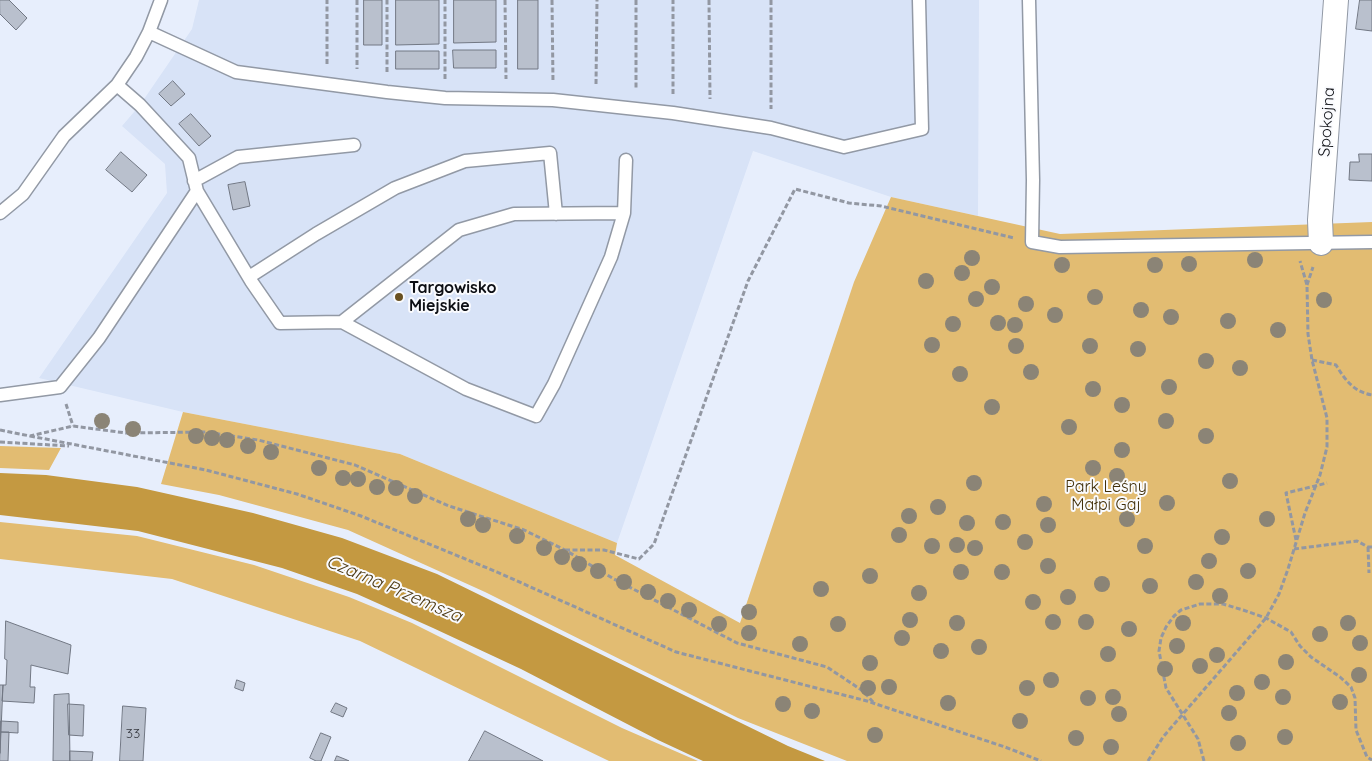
<!DOCTYPE html>
<html>
<head>
<meta charset="utf-8">
<style>
	body { margin:0 }
	canvas { display:block; background:#e7eefc }
</style>
</head>
<body>
<canvas width="1372" height="761"></canvas>
<script>
const ctx = document.querySelector('canvas').getContext('2d');
ctx.lineJoin = 'round';
function fillPath(path, color) {
  ctx.fillStyle = color;
  ctx.fill(path, 'evenodd');
}
function stroke(path, color, width, dash) {
  ctx.strokeStyle = color;
  ctx.lineWidth = width;
  ctx.lineCap = dash ? 'butt' : 'round';
  ctx.setLineDash(dash || []);
  ctx.stroke(path);
}
function label(font, color, halo, rows, align = 'center') {
  ctx.font = font + ' Quicksand,sans-serif';
  ctx.lineWidth = 4;
  ctx.setLineDash([]);
  ctx.textBaseline = 'middle';
  ctx.strokeStyle = halo;
  ctx.fillStyle = color;
  for (const [text, x, y, turn = 0] of rows) {
    ctx.save();
    ctx.translate(x, y);
    ctx.rotate((+turn || 0) * Math.PI / 180);
    ctx.textAlign = isNaN(turn) ? turn : align;
    if (halo) ctx.strokeText(text, 0, 0);
    ctx.fillText(text, 0, 0);
    ctx.restore();
  }
}
const built = new Path2D(`
	M199 0H979L978 216 891 197 753 151 617 543 400 454 183 412 39 378 167 193 165 164 122 126 140 105 192 29Z`);
const green = new Path2D(`
	M891 197 1060 234 1372 222V761H847L738 718 485 592 348 530 219 495 161 484 183 412 400 454 617 543 615 555 740 623 854 282Z
	M0 446 61 448 49 470 0 468Z
	M0 522 137 536 254 565 349 597 412 623 622 728 698 761H609L360 641 172 579 0 559Z`);
const water = new Path2D(`
	M0 473 46 475 137 487 253 513 342 538 437 574 788 746 825 761H703L658 740 521 669 433 628 357 594 282 568 138 531 0 515Z`);
const building = new Path2D(`
	M0 0H9L27 18 16 30 0 14Z
	M364 0H382V45H364Z
	M396 0H439V44L396 45Z
	M454 0H496V42L454 43Z
	M518 0H538V69H518Z
	M1360 0H1372V31L1356 29Z
	M453 50H496V68H454Z
	M396 51H439V69H396Z
	M173 81 185 94 171 106 159 94Z
	M191 114 211 136 199 146 179 124Z
	M121 152 147 175 132 192 106 170Z
	M1359 154H1372V181L1349 180 1350 162H1359Z
	M245 182 250 206 233 210 228 185Z
	M6 621 71 645 68 674 31 665 30 687H35L34 703 2 701 3 685H6L7 660 5 659Z
	M237 680 245 683 243 691 235 688Z
	M0 685H3L0 753Z
	M69 694 70 761H53L54 695Z
	M336 703 347 708 343 717 331 712Z
	M68 704 84 705 83 736 69 735Z
	M123 706 146 708 143 761H120Z
	M1 721 18 722V733L1 732Z
	M485 731 543 761H469Z
	M1 732H9L8 761H0Z
	M321 733 331 737 321 761H316L310 758Z
	M70 751 93 752 92 761H70Z
	M337 756 347 760 349 761H335Z`);
const path = new Path2D(`
	M357 0V69
	M505 0 506 79
	M552 0 553 82
	M636 0V89
	M709 0 710 99
	M771 0V109
	M327 64V0
	M387 72V0
	M445 79V0
	M596 84 597 0
	M673 94V0
	M1307 285 1313 267
	M1312 360 1336 365C1345 380 1354 392 1372 395
	M66 404 73 426
	M0 430 30 436 73 426 126 433 206 432 258 440 355 465 449 506 524 530 565 550 614 579 737 643 827 667 863 691 873 702
	M30 436 206 470 297 494 361 516 497 572 676 652 867 701 1005 747 1041 761
	M0 442 69 446
	M1296 540 1286 493 1327 483
	M1368 547 1369 573
	M1294 549 1357 541 1368 547H1372
	M565 550H604L639 559 654 544 748 281 795 189 849 203 881 206 1014 238
	M1148 761 1163 737 1266 618 1279 594 1288 569 1305 513 1320 475 1327 447V418L1312 360 1308 334 1307 285 1300 261
	M1204 761 1198 739 1166 688 1159 651 1161 638 1166 627 1174 616 1181 610 1200 604H1223L1243 610 1266 618 1291 632 1300 646 1311 657 1340 677 1351 687 1355 698 1356 730 1367 757 1372 760`);
const service = new Path2D(`
	M1029 0 1033 180 1032 242 1060 247 1372 242
	M149 32 236 72 387 92 445 98 553 100 673 113 771 128 844 147 922 129 919 0
	M194 181 238 157 354 145
	M197 191 251 281 280 323 342 322 459 230 514 214 624 213 626 160
	M0 213 23 194 64 136 117 85 136 57 149 32 161 0
	M249 277 316 234 395 188 465 161 550 153 556 214
	M342 322 466 389 536 416 554 384 611 257 624 213
	M0 395 60 387 99 338 197 191 189 158 140 105 117 85`);
const minor = new Path2D(`
	M1321 243 1320 220 1336 0`);
const trees = [
	[972,258],
	[1255,260],
	[1189,264],
	[1062,265],
	[1155,265],
	[962,273],
	[926,281],
	[992,287],
	[1095,297],
	[976,299],
	[1324,300],
	[1026,304],
	[1141,310],
	[1055,315],
	[1171,317],
	[1228,321],
	[998,323],
	[953,324],
	[1015,325],
	[1278,330],
	[932,345],
	[1016,346],
	[1090,346],
	[1138,349],
	[1206,361],
	[1240,368],
	[1031,372],
	[960,374],
	[1169,387],
	[1093,389],
	[1122,405],
	[992,407],
	[102,421],
	[1166,421],
	[1069,427],
	[133,429],
	[196,436],
	[1206,436],
	[212,438],
	[227,440],
	[248,446],
	[1122,450],
	[271,452],
	[319,468],
	[1093,468],
	[1117,476],
	[343,478],
	[358,479],
	[1230,481],
	[974,483],
	[377,487],
	[396,488],
	[415,496],
	[1167,503],
	[1044,504],
	[938,507],
	[909,516],
	[468,519],
	[1127,519],
	[1267,519],
	[1003,522],
	[967,523],
	[483,525],
	[1048,525],
	[899,535],
	[517,536],
	[1222,537],
	[1025,542],
	[957,545],
	[932,546],
	[1145,546],
	[544,548],
	[975,548],
	[562,557],
	[1209,561],
	[579,564],
	[1048,566],
	[598,571],
	[1248,571],
	[961,572],
	[1002,572],
	[870,576],
	[624,582],
	[1196,582],
	[1102,584],
	[1150,586],
	[821,589],
	[648,592],
	[919,593],
	[1220,596],
	[1068,597],
	[668,601],
	[1033,602],
	[689,610],
	[749,612],
	[910,620],
	[1053,622],
	[1086,622],
	[957,623],
	[1183,623],
	[1348,623],
	[719,624],
	[838,624],
	[1129,629],
	[749,633],
	[1320,634],
	[902,638],
	[1360,643],
	[800,644],
	[1177,646],
	[979,647],
	[941,651],
	[1108,654],
	[1217,655],
	[1286,662],
	[870,663],
	[1200,666],
	[1165,669],
	[1359,675],
	[1051,680],
	[1262,682],
	[889,687],
	[868,688],
	[1027,688],
	[1237,693],
	[1113,697],
	[1283,697],
	[1088,698],
	[1340,702],
	[948,703],
	[783,704],
	[812,711],
	[1229,713],
	[1119,714],
	[1020,721],
	[875,735],
	[1285,737],
	[1076,738],
	[1238,743],
	[1111,747]
];
const markers = [
	[399,297,5,"#695122"]
];
const numberNames = [
	["33",133,734]
];
const streetNames = [
	["Spokojna",1327,122,-86]
];
const poiNames = [
	["Targowisko",409,288],
	["Miejskie",409,306]
];
const parkNames = [
	["Park Leśny",1106,487],
	["Małpi Gaj",1106,505]
];
const waterNames = [
	["Czarna Przemsza",394,589,23]
];
fillPath(built, '#d8e3f7');
fillPath(green, '#e2bc72');
fillPath(water, '#c49941');
fillPath(building, '#b9c0cd');
stroke(building, '#727884', 1);
stroke(service, '#9299a5', 15);
stroke(minor, '#9299a5', 26);
stroke(path, '#9297a2', 3, [5, 2.5]);
stroke(service, '#fff', 12);
stroke(minor, '#fff', 24);
ctx.fillStyle = '#8b8476';
for (const [x, y] of trees) {
  ctx.beginPath();
  ctx.arc(x, y, 8, 0, 2 * Math.PI);
  ctx.fill();
}
for (const [x, y, r, color] of markers) {
  const dot = new Path2D();
  dot.arc(x, y, r, 0, 2 * Math.PI);
  ctx.fillStyle = color;
  ctx.fill(dot);
  stroke(dot, '#fafbfe', 2);
}
label('14px', '#383b42', null, numberNames);
label('16px', '#0d0f14', '#fafbfe', streetNames);
label('bold 16px', '#0d0f14', '#fafbfe', poiNames, 'left');
label('16px', '#402e08', '#fafbfe', parkNames);
label('italic 18px', '#4d3a15', '#fafbfe', waterNames);
</script>
</body>
</html>
